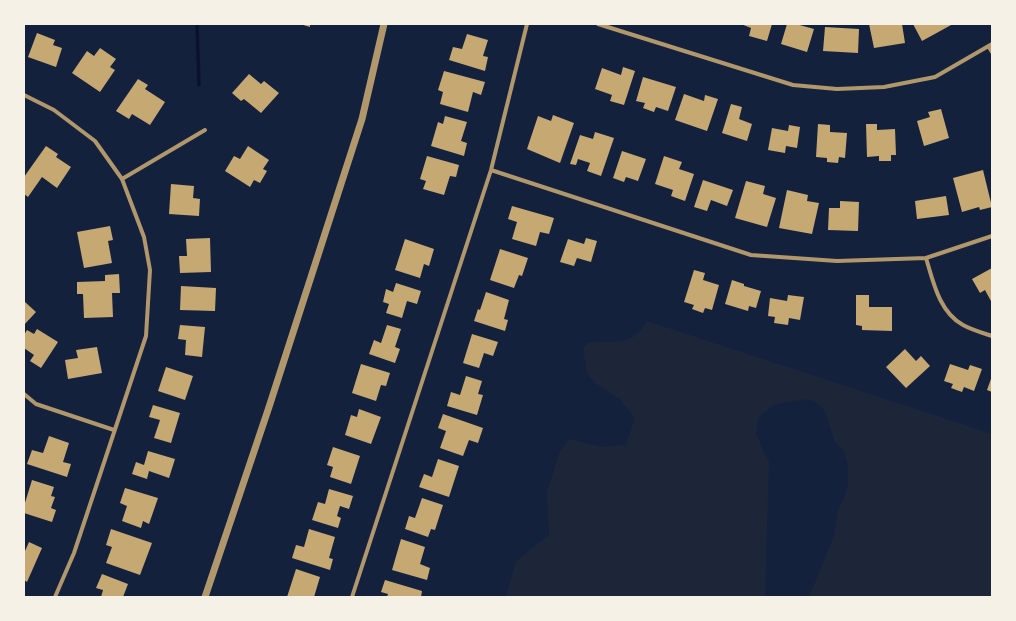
<!DOCTYPE html>
<html>
<head>
<meta charset="utf-8">
<style>
	body { margin:0 }
	#map { position:relative; width:1016px; height:621px; overflow:hidden; background:#14213d; font-family:"Public Sans",sans-serif }
	canvas { display:block }
	.frame { position:absolute; inset:0; border:25px solid #f6f1e7; pointer-events:none }
</style>
</head>
<body>
<div id="map">
<canvas width="1016" height="621"></canvas>
<div class="frame"></div>
</div>
<script>
const ctx = document.querySelector('canvas').getContext('2d');
ctx.lineJoin = 'round';
function fillPath(path, color) {
  ctx.fillStyle = color;
  ctx.fill(path, 'evenodd');
}
function stroke(path, color, width, dash) {
  ctx.strokeStyle = color;
  ctx.lineWidth = width;
  ctx.lineCap = dash ? 'butt' : 'round';
  ctx.setLineDash(dash || []);
  ctx.stroke(path);
}
const green = new Path2D(`
	M647 321 992 434V597H809L834 536 838 511 848 487V465L844 451 835 442 825 411 816 402 808 399 786 402 774 405 760 416 757 422 756 432 763 451 769 461 765 597H506L516 561 549 535 547 492 560 451 570 439 601 447 626 445 635 418 620 399 595 383 587 374 583 349 588 343C613 339 632 349 647 321Z`);
const stream = new Path2D(`
	M197 24 199 85`);
const building = new Path2D(`
	M300 24H310V27Z
	M741 24H772L767 41 749 36 751 28Z
	M787 24H796L814 29 807 52 781 44Z
	M869 24H902L905 43 874 48Z
	M913 24H953L922 41Z
	M825 27 859 29 858 53 823 51Z
	M37 33 55 40 53 45 62 48 56 67 28 57Z
	M467 34 488 40 483 56 488 57 485 71 449 60 453 47 462 49Z
	M100 48 116 59 110 67 115 70 100 92 72 73 87 51 94 56Z
	M623 67 635 71 624 105 610 101 612 95 595 89 602 68 621 75Z
	M444 71 485 82 481 95 473 92 468 112 440 104 443 92 438 90Z
	M249 74 261 84 264 81 279 93 261 113 244 99 241 101 232 93Z
	M643 77 676 87 668 111 656 107 654 112 643 108 645 103 636 101Z
	M138 79 148 85 145 89 165 102 150 125 132 114 129 119 116 111Z
	M684 94 704 101 705 95 718 99 707 131 675 120Z
	M731 104 742 107 739 119 752 124 747 141 722 133Z
	M941 109 949 138 924 146 917 121 930 117 928 112Z
	M553 115 574 123 560 163 527 149 538 116 551 121Z
	M445 116 467 122 461 141 467 143 464 156 431 146 438 122 443 124Z
	M818 124 830 125V132L847 133 845 158 839 157 838 163 827 162V158L816 157Z
	M866 124H877V130L895 129 896 155H891V161H879V156L867 157Z
	M789 125 800 127 797 148 786 146 785 153 768 150 772 128 788 131Z
	M595 132 614 138 601 176 587 171 590 163 578 159 576 165 570 164 580 135 593 139Z
	M46 146 58 154 56 157 71 167 57 188 42 177 28 197 24 194V177Z
	M248 146 269 160 263 169 267 171 260 183 254 180 250 187 225 171 234 156 240 159Z
	M622 151 646 159 638 181 626 177 624 182 613 178Z
	M427 156 459 165 456 177 450 176 444 195 423 189 426 181 420 179Z
	M664 156 682 162 679 169 694 174 685 201 671 196 673 190 655 184Z
	M983 170 992 207 980 210 979 207 962 212 953 178Z
	M703 180 733 190 727 206 711 200 707 211 694 207Z
	M746 181 765 186 763 194 776 198 767 227 735 218Z
	M171 184 194 186 193 198 200 199 199 216 169 214Z
	M787 190 808 195 807 201 819 203 812 234 779 228Z
	M946 196 949 215 917 219 915 201Z
	M840 201 859 202 858 231 828 230 829 208H840Z
	M512 206 554 218 549 234 540 232 536 246 512 239 517 222 508 219Z
	M110 226 113 240 108 241 112 263 84 268 77 232Z
	M210 238 211 272 180 273 179 256H187L186 239Z
	M586 238 597 241 591 262 577 258 574 266 560 262 568 239 584 244Z
	M405 239 434 249 429 266 424 264 420 278 395 270Z
	M500 249 528 258 522 276 519 275 514 288 490 280Z
	M992 268V303L985 290 980 293 972 279Z
	M694 270 705 273 703 280 719 285 712 310 705 308 703 313 692 309 694 305 684 302Z
	M119 274 120 293H112L113 317 84 318 83 294H77V282L105 281V275Z
	M732 280 744 284V286L761 291 756 308 749 306 748 311 725 304Z
	M396 283 421 291 417 304 407 301 402 318 386 313 389 304 383 302 386 289 393 292Z
	M181 286 216 288 215 311 180 310Z
	M486 292 509 300 504 319 508 320 505 331 474 321 478 309 480 310Z
	M788 295 804 297 800 320 789 318 788 325 774 323 775 317 768 316 770 298 787 301Z
	M856 295H869V307H892V331L862 330V326L856 325Z
	M25 302 36 312 24 325V303Z
	M180 325 205 327 202 357 185 355 186 340 178 339Z
	M387 325 401 329 395 347 400 349 395 363 369 354 374 340 381 343Z
	M37 329 58 342 41 368 30 361 34 355 24 348V335L27 330 34 334Z
	M472 334 498 342 493 356 484 353 479 368 463 363Z
	M97 347 102 373 68 379 65 360 78 358 76 350Z
	M905 349 916 361 921 356 930 366 906 388 886 367Z
	M361 364 390 373 386 386 381 385 376 401 352 393Z
	M950 364 968 370 970 365 982 369 974 391 964 387 962 392 951 388 953 384 944 381Z
	M166 367 193 376 185 400 158 391Z
	M466 376 482 381 478 394 483 395 477 415 447 406 451 392 460 395Z
	M992 376V392L987 390Z
	M153 405 180 413 171 443 154 438 160 420 149 417Z
	M359 409 381 417 371 444 345 435 351 415 357 417Z
	M443 414 483 428 478 443 469 440 463 456 440 448 446 431 438 428Z
	M49 436 69 443 63 462 71 464 67 477 27 464 32 450 43 453Z
	M333 447 360 456 351 484 330 477 333 467 327 465Z
	M148 451 175 459 169 478 149 471 147 479 132 474 136 462 144 465Z
	M438 459 459 466 449 497 419 487 424 474 432 477Z
	M32 480 54 487 51 496 55 497 51 508 56 510 52 522 24 513V506Z
	M125 488 158 498 149 524 143 521 141 528 122 521 127 506 120 503Z
	M329 489 353 496 349 509 340 506 337 516 341 518 338 528 312 520 318 502 325 504Z
	M422 498 443 505 435 530 431 529 428 537 405 529 409 516 415 518Z
	M111 529 152 543 140 575 106 563 112 547 106 545Z
	M309 529 335 537 329 558 333 559 330 570 292 558 296 545 304 547Z
	M401 539 425 547 420 564 430 568 427 580 392 570Z
	M29 542 42 548 27 582 24 580V551H25Z
	M296 569 320 577 314 597H287Z
	M102 574 128 584 123 597H101L103 590 96 588Z
	M385 580 422 591 421 597H387L388 594 381 592Z`);
const minor = new Path2D(`
	M598 24 793 85 837 89 884 87 935 77 992 44
	M989 47 992 52
	M24 95 54 110 95 141 122 179 144 237 150 270 146 336 74 553 55 597
	M491 170 751 255 837 261 926 258 992 236
	M122 179 205 130
	M926 258C933 281 939 312 963 325 972 330 983 333 992 336
	M24 394 36 404 114 430
	M352 597 491 170 527 24`);
const tertiary = new Path2D(`
	M205 597 269 407 362 119 384 24`);
fillPath(green, '#1d2539');
stroke(stream, '#0b132b', 3.5);
fillPath(building, '#c6a872');
stroke(minor, '#b1986c', 4);
stroke(tertiary, '#b1986c', 7);
</script>
</body>
</html>
